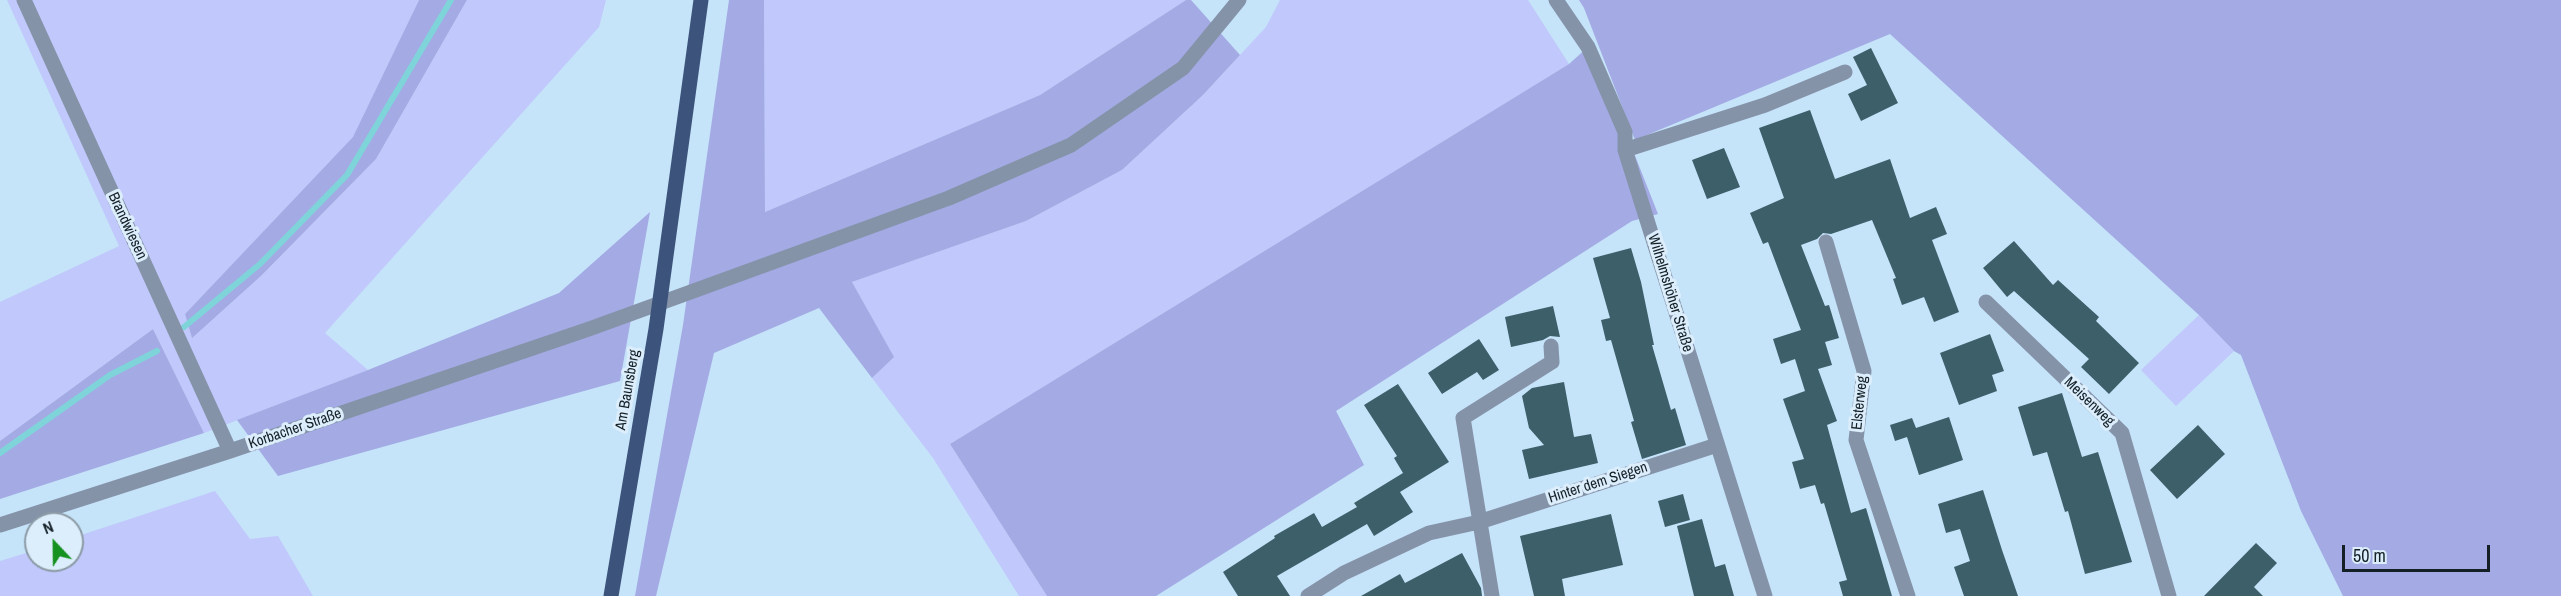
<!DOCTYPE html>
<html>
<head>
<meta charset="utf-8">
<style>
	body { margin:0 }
	#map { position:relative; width:2561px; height:596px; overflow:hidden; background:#c5e3f9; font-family:"Archivo Narrow",sans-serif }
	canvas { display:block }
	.north { position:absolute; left:24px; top:512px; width:60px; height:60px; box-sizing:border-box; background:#dceefc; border:2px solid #8c9ba6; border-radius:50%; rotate:338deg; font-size:16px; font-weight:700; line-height:24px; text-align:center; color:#141f26 }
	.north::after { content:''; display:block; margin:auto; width:21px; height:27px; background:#15911f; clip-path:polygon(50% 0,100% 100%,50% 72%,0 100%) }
	.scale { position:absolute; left:2342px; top:545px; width:148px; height:27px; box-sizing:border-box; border:3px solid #141f26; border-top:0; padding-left:8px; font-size:18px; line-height:21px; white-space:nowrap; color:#141f26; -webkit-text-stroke:4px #dceefc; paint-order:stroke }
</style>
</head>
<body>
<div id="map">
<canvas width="2561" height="596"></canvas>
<div class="north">N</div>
<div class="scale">50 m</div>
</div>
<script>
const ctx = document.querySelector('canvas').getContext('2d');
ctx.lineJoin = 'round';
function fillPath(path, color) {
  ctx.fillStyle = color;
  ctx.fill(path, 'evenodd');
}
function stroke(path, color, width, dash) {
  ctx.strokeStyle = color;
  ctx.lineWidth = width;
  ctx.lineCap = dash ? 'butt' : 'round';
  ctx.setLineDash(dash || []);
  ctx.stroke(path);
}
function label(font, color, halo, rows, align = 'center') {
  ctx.font = font + ' "Archivo Narrow",sans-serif';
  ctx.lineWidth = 6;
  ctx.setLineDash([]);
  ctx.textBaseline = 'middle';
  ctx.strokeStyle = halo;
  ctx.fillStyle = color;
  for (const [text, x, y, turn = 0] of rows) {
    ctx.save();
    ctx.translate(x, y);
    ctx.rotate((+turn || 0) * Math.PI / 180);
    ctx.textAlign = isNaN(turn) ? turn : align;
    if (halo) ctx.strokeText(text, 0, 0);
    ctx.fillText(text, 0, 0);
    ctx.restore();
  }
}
const green = new Path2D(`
	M7 0H419L354 137 185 314 192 337 262 275 376 159 467 0H606L599 27 325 333 368 370 204 433 153 329 0 441V302L119 246Z
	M764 0H1186L1040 95 765 212Z
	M1280 0H1528L1569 64 950 444 1047 596H1019L933 458 872 378 893 357 852 282 1026 221 1122 170 1203 95 1266 27Z
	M2199 315 2234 351 2176 406 2141 370Z
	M215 491 250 539 278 536 313 596H0V561L36 550V560H72V538Z`);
const forest = new Path2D(`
	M419 0H467L376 159 262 275 192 338 185 314 353 137Z
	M729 0H764L765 212 1040 95 1186 0H1191L1240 55 1203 95 1122 170 1026 221 852 282 894 357 872 378 819 308 714 353 656 596H635L683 325Z
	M1579 0H2561V596H2343L2301 511 2241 355 2234 351 2199 315 1890 34 1635 140 1584 8Z
	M1588 47 1615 105 1658 214 1632 221 1336 411 1364 465 1156 596H1047L950 444 1569 64Z
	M650 212 620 381 278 476 237 420 368 370 559 293Z
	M153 329 204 433 0 499V441Z`);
const stream = new Path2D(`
	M184 327 260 264 347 175 451 0
	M0 453 110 375 157 351`);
const building = new Path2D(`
	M1871 48 1898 103 1861 121 1848 94 1867 85 1853 57Z
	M1810 110 1835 179 1890 159 1910 218 1936 207 1947 234 1932 240 1959 312 1934 322 1924 297 1902 305 1893 279 1896 278 1872 220 1831 234 1823 233 1817 239 1801 245 1825 306 1829 305 1839 338 1825 342 1832 365 1818 369 1837 421 1827 425 1851 513 1866 508 1892 596H1843L1839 582 1847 580 1824 503 1821 504 1815 485 1800 489 1792 462 1804 459 1783 399 1805 391 1795 359 1781 364 1773 339 1801 330 1768 242 1763 244 1750 213 1784 198 1759 128Z
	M1724 148 1740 187 1707 199 1692 160Z
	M2014 241 2053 285 2058 280 2099 317 2096 321 2139 363 2109 394 2081 367 2089 359 2014 291 2007 297 1983 268Z
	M1631 248 1641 282 1654 345H1652L1671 410 1675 408 1686 445 1642 459 1631 422 1634 421 1611 340 1606 341 1601 320 1610 318 1593 258Z
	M1553 306 1560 337 1550 336 1543 340 1511 347 1505 317Z
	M1990 334 2004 371 1992 375 1997 391 1959 405 1940 353Z
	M1479 339 1499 370 1483 380 1477 372 1442 394 1428 373Z
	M1564 382 1574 437 1591 434 1598 463 1529 479 1522 450 1544 445 1529 428 1522 396 1532 388Z
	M1398 384 1449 462 1400 492 1413 512 1374 536 1367 524 1277 576 1290 596H1238L1223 572 1275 538 1274 536 1314 513 1322 527 1357 507 1354 503 1403 473 1394 458 1397 456 1364 405Z
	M2062 393 2082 457 2098 452 2132 562 2085 574 2068 511 2065 512 2047 452 2033 456 2018 407Z
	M1949 417 1963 460 1919 475 1907 437 1895 441 1890 425 1912 418 1916 428Z
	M2198 425 2225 454 2177 499 2150 470Z
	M1983 490 2002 550 2018 596H1964L1954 567 1970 561 1960 529 1946 533 1938 504Z
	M1683 494 1690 520 1665 527 1658 501Z
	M1611 514 1623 565 1562 579 1565 596H1534L1520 536Z
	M1702 519 1715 567 1725 564 1734 596H1694L1677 526Z
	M2256 543 2277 563 2254 587 2263 596H2204Z
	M1462 553 1481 588 1482 596H1361L1400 574 1405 583Z`);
const minor = new Path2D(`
	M24 0 230 451
	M1556 0 1588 47 1625 132V150L1765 596
	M1625 150 1765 105 1845 72
	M1826 242 1864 371 1856 440 1908 596
	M1986 302 2122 433 2169 596
	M0 525 230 451 589 329 949 198 1071 145 1183 68 1239 0
	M1308 596 1344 573 1429 533 1479 522 1717 445
	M1492 596 1463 418 1552 362 1551 346`);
const major = new Path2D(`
	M611 596 656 329 701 0`);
const streetNames = [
	["Brandwiesen",127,226,65],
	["Wilhelmshöher Straße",1670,293,73],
	["Am Baunsberg",628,390,-80],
	["Meisenweg",2089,402,44],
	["Elsterweg",1860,403,-84],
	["Korbacher Straße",295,429,-19],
	["Hinter dem Siegen",1598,483,-18]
];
fillPath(green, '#c1c8fb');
fillPath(forest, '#a3aae4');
stroke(stream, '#7fd4da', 6);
fillPath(building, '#3c5f6a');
stroke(minor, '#8593a9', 15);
stroke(major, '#3c547b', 15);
label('15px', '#141f26', '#dceefc', streetNames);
</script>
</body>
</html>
